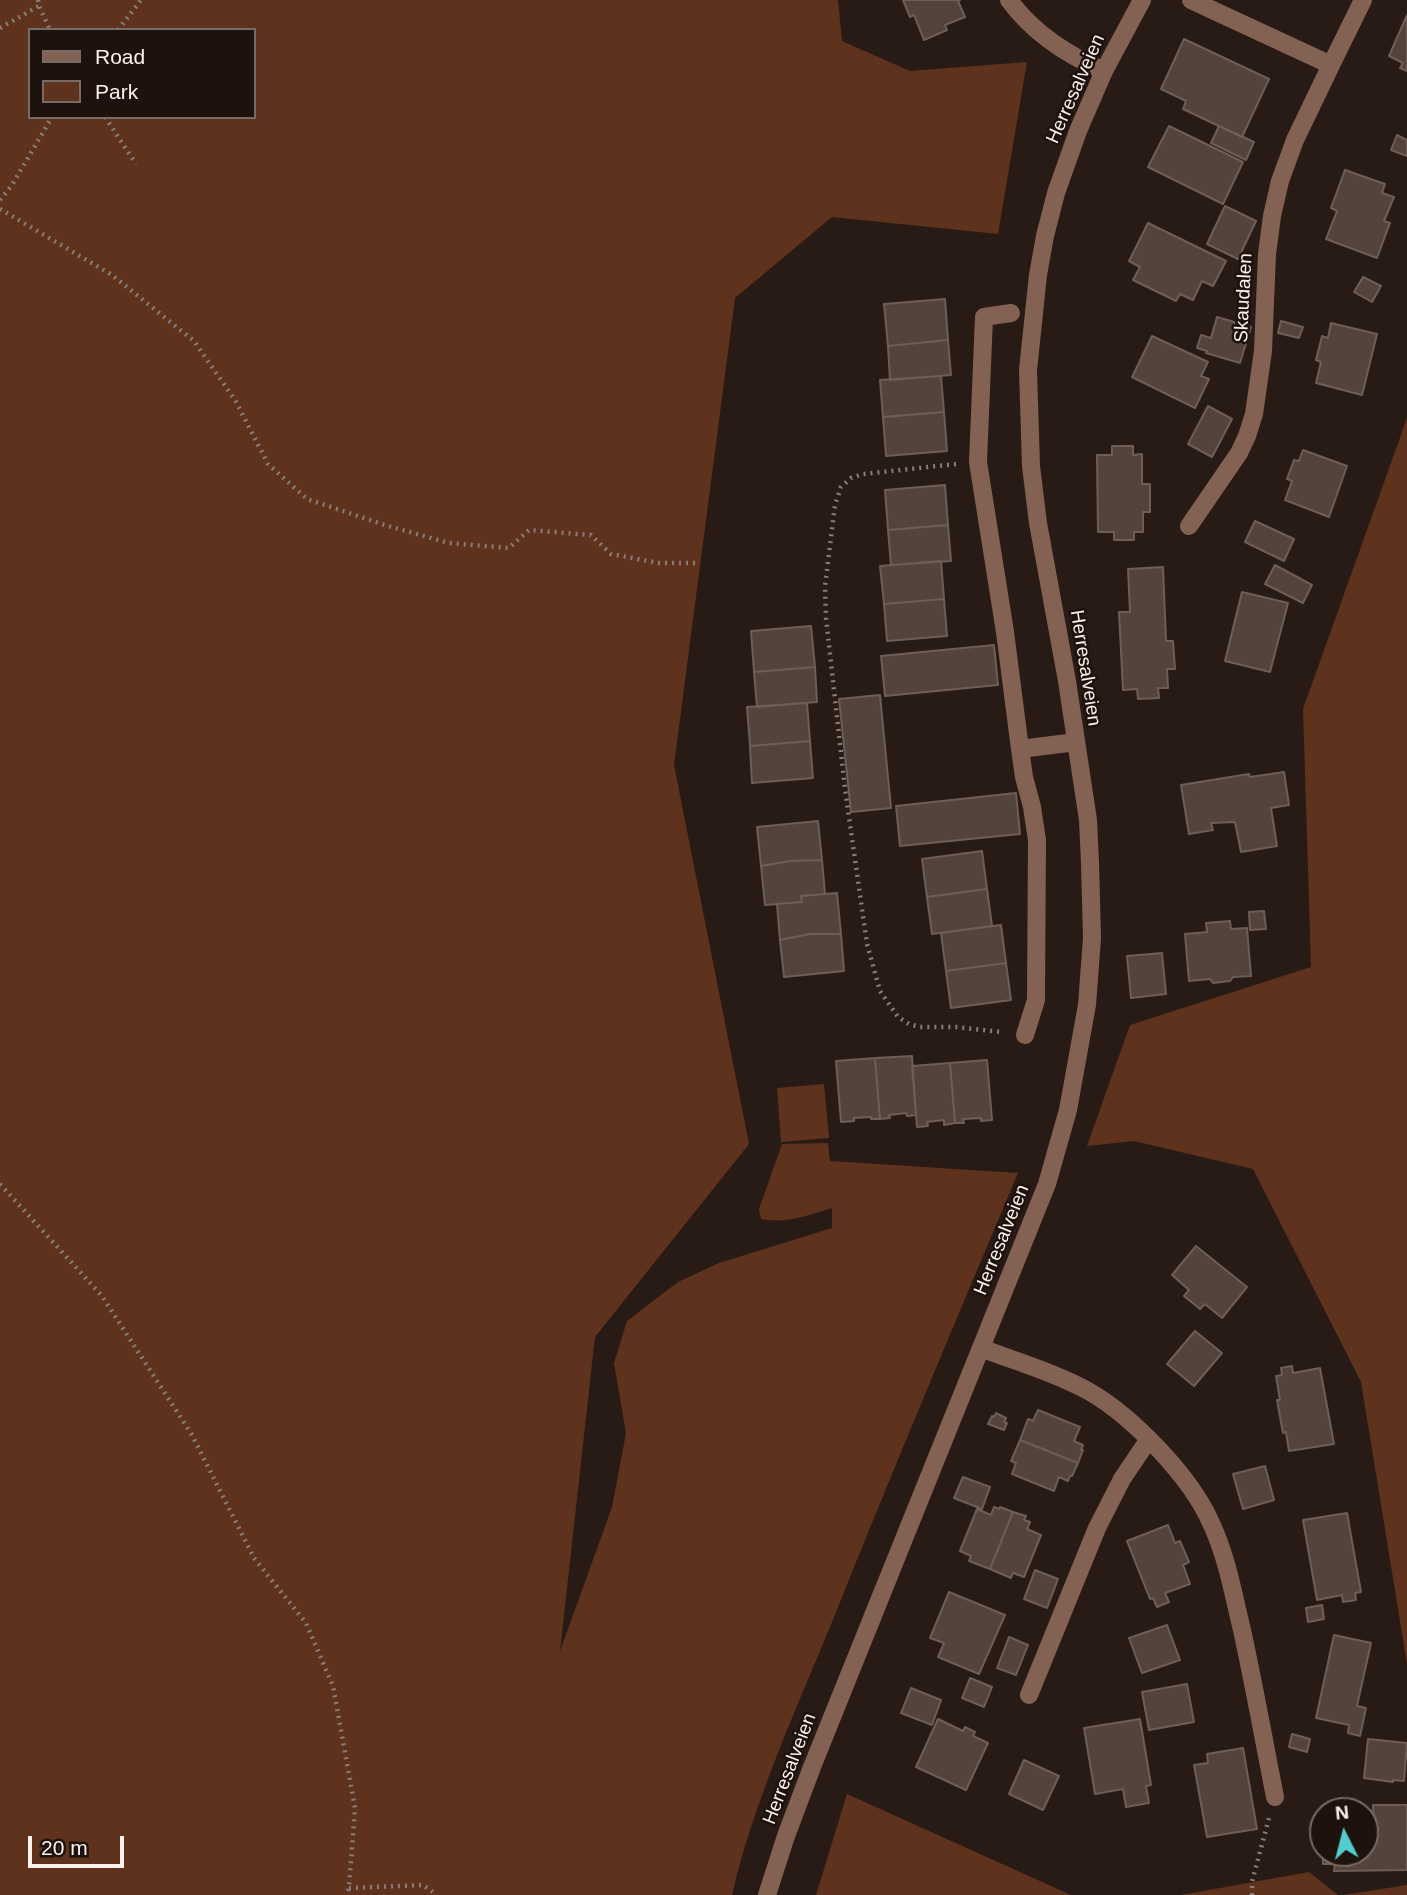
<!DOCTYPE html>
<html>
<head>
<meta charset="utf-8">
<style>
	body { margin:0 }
	#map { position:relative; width:1407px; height:1895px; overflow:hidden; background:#281b15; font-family:Arial,sans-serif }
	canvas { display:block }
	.legend { position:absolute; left:28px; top:28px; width:228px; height:91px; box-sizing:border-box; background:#1e120c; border:2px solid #766b66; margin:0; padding:9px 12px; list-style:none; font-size:21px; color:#fbf1ed }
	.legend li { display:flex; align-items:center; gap:14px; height:35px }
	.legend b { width:35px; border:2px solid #766b66 }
	.north { position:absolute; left:1309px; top:1797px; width:70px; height:70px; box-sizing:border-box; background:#1e120c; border:2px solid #766b66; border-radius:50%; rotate:354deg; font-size:19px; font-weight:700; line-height:28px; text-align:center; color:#fbf1ed }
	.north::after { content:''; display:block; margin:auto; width:24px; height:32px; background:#52cdcc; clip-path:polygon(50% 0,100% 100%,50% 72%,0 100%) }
	.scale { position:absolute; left:28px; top:1836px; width:96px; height:32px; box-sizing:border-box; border:4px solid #fbf1ed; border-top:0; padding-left:9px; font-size:21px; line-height:24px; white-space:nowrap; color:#fbf1ed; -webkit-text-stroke:5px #1e120c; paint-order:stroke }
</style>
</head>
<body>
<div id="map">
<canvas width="1407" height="1895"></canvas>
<ul class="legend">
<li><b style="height:9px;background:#846253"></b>Road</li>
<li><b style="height:19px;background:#5f321d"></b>Park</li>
</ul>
<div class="north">N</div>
<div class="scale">20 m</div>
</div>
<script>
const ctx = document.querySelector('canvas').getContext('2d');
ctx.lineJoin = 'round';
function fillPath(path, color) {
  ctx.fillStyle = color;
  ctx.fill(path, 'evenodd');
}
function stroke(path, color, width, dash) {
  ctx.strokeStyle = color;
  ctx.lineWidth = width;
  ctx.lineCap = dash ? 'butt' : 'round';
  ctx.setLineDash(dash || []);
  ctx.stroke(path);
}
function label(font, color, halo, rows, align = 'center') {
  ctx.font = font + ' Arial,sans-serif';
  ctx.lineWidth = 5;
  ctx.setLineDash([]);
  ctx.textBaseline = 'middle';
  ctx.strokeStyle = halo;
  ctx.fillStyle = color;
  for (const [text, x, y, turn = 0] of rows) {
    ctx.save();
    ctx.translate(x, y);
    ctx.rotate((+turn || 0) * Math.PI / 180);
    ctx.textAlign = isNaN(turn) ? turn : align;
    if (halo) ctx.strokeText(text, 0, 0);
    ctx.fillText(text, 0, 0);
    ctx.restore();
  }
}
const green = new Path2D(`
	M0 0H838L842 41 910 71 1027 62 998 234 832 217 735 298 674 765 749 1144 595 1337 560 1651 612 1507 626 1433 614 1363 627 1321 678 1282 719 1263 832 1228V1208C809 1215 786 1224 761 1219L759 1209 782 1144 828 1143 830 1161 1018 1173C955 1322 892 1472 832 1622 796 1710 753 1803 732 1895H0ZM30 30H254V117H30Z
	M1407 418V1664L1361 1382 1253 1169 1134 1141 1087 1146 1130 1025 1311 967 1303 709Z
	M824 1084 829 1138 781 1142 777 1088Z
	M847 1794 1071 1895H816Z
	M1309 1872 1338 1895H1181Z
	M1407 1885V1895H1343Z`);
const building = new Path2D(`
	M903 0H960L958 1 965 17 945 25 947 30 924 40 914 15 910 17Z
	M1407 15V71L1400 68 1403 63 1389 56Z
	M1184 39 1269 79 1242 137 1183 109 1186 101 1161 89Z
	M1169 126 1243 162 1223 204 1148 167Z
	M1219 126 1254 142 1246 160 1211 143Z
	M1397 135 1407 140V156L1391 150Z
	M1345 170 1385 184 1382 193 1394 197 1384 221 1390 223 1377 258 1326 239 1337 211 1331 208Z
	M1225 206 1256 221 1238 259 1207 244Z
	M1148 223 1226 261 1213 286 1202 281 1193 300 1180 294 1176 301 1133 280 1140 267 1129 261Z
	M1363 277 1381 286 1372 302 1354 292Z
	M945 299 948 340 888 346 884 304Z
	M1217 317 1251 327 1240 363 1206 353 1207 351 1197 348 1201 335 1211 338Z
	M1281 321 1303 327 1299 338 1278 333Z
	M1331 323 1377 334 1362 395 1316 383 1321 362 1316 360 1322 336 1328 338Z
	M1152 336 1208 362 1201 376 1209 379 1195 408 1132 377Z
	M948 340 951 375 890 380 888 346Z
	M941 376 944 412 883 417 880 380Z
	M1208 406 1232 419 1212 457 1188 444Z
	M944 412 947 451 886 456 883 417Z
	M1112 446H1133V455L1142 454V484H1150V512H1143V532H1134V540H1114V532H1098L1097 455H1112Z
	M1303 450 1347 466 1329 517 1285 500 1292 481 1287 479 1294 460 1299 461Z
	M945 485 948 525 888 530 885 490Z
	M1255 521 1294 539 1284 561 1245 542Z
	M948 525 951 561 891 565 888 530Z
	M941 561 944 599 884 604 880 566Z
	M1275 565 1312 585 1303 603 1265 584Z
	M1163 567 1166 641H1173L1175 669H1167L1168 688H1158L1159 698 1138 699 1137 689 1123 690 1119 612H1130L1128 569Z
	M1242 592 1288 603 1270 672 1225 661Z
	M944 599 947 636 887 641 884 604Z
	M811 626 815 667 754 672 751 631Z
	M994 645 998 685 885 696 881 656Z
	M815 667 817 702 757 707 754 672Z
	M880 695 891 808 851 812 839 699Z
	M807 703 810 741 750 746 747 707Z
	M810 741 813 778 752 783 750 746Z
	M1284 772 1289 805 1271 808 1277 846 1241 852 1235 822 1211 823 1213 830 1189 834 1181 785 1249 774 1250 777Z
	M1016 793 1020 834 900 846 896 806Z
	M818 821 822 860 791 861 761 866 757 827Z
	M982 851 987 889 927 897 922 859Z
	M822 860 825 894 801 896 802 902 765 905 761 866 791 861Z
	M987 889 992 926 932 934 927 897Z
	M837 893 841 934H810L780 940 777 904 802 902 801 896Z
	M1264 911 1266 929 1250 930 1249 912Z
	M1230 921 1231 929 1247 928 1251 976 1233 977 1230 981 1213 983 1210 979 1189 981 1185 934 1207 932 1206 923Z
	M1001 925 1006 963 946 971 941 933Z
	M810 934H841L844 971 784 977 780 940Z
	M1162 953 1166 994 1131 998 1127 956Z
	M1006 963 1011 1000 951 1008 946 971Z
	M912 1056 916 1115 907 1116 906 1113 889 1115 890 1118 880 1119 875 1058Z
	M875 1058 880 1119H871V1117L854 1118V1121L841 1122 836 1061Z
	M987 1060 992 1120 981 1121V1118L963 1119 964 1123H955L950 1063Z
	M950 1063 955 1123 944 1125V1120L927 1122 928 1126 917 1127 912 1066Z
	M1196 1246 1247 1287 1222 1318 1205 1304 1200 1309 1184 1296 1189 1290 1172 1275Z
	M1195 1331 1222 1353 1194 1386 1167 1364Z
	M1292 1366 1293 1373 1320 1368 1334 1444 1289 1451 1286 1432 1283 1433 1277 1400H1280L1276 1376 1282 1375 1281 1368Z
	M1038 1410 1080 1427 1074 1441 1083 1445 1081 1450H1083L1078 1463 1020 1440 1028 1419 1033 1421Z
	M996 1413 1006 1418 1004 1422 1007 1423 1004 1430 988 1424 992 1416 994 1417Z
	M1020 1440 1078 1463 1072 1476H1070L1068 1481 1059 1477 1054 1491 1012 1474 1016 1463 1011 1461Z
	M1265 1466 1274 1500 1243 1509 1233 1474Z
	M963 1477 990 1487 982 1509 954 1498Z
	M994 1507 999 1509 1000 1507 1013 1512 990 1569 969 1561 971 1556 960 1551 977 1509 991 1515Z
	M1013 1512 1026 1516 1024 1520 1030 1522 1027 1529 1041 1535 1024 1577 1013 1573 1011 1578 990 1569Z
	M1347 1513 1361 1592 1355 1593 1356 1600 1343 1602 1342 1595 1317 1600 1303 1520Z
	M1168 1525 1175 1543 1180 1541 1189 1562 1183 1565 1190 1584 1165 1593 1169 1602 1157 1607 1153 1598 1150 1599 1127 1541Z
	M1035 1570 1058 1579 1047 1608 1024 1599Z
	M949 1592 1005 1615 979 1674 938 1657 944 1643 930 1638Z
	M1322 1605 1324 1619 1308 1622 1306 1608Z
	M1167 1625 1180 1660 1142 1673 1129 1638Z
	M1334 1635 1371 1643 1357 1706 1366 1708 1360 1736 1348 1733 1349 1725 1316 1718Z
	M1009 1637 1028 1645 1016 1675 997 1668Z
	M970 1678 992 1687 984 1707 962 1698Z
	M1187 1684 1194 1722 1149 1730 1142 1692Z
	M911 1688 941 1700 932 1725 901 1713Z
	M938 1719 963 1731 965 1727 975 1732 973 1736 988 1743 966 1790 916 1767Z
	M1140 1719 1151 1785 1146 1786 1149 1803 1126 1807 1123 1789 1095 1794 1084 1728Z
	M1292 1734 1310 1739 1307 1752 1289 1747Z
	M1368 1739 1407 1743 1404 1781 1393 1780V1782L1364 1778Z
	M1243 1748 1257 1829 1207 1837 1194 1765 1208 1763 1207 1754Z
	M1024 1760 1059 1776 1043 1810 1009 1794Z
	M1373 1805H1407V1870L1334 1871 1335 1864H1323V1831V1853H1365V1828H1374Z`);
const path = new Path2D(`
	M38 0 39 6 50 30
	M0 28 39 6
	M118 30 141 0
	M105 117 136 164
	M0 200 12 185 52 117
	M0 209 112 275 194 341 235 400 268 464 307 499 388 526 449 543 509 548 529 530 591 535 611 554 659 563H700
	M956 464 863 474 851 478 841 487 835 505 825 586 826 618 845 789 867 944 880 991 898 1017 909 1024 920 1027H956L1002 1032
	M0 1184 102 1296 192 1435 254 1558 306 1623 333 1686 355 1808 349 1888 346 1895
	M349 1888 423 1885 437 1895
	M1252 1895V1882L1269 1818`);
const minor = new Path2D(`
	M1009 0C1033 33 1067 55 1104 71
	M1191 0 1331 65 1363 0
	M1011 313 984 317 978 462 1005 632 1020 749 1076 742
	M1189 526 1239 453 1247 436 1254 414 1263 351 1267 254 1272 216 1280 181 1295 140 1331 65
	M1020 749 1024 777 1032 807 1037 840 1036 1000 1025 1035
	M981 1348C1017 1362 1056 1373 1090 1392 1133 1417 1191 1477 1211 1523 1227 1557 1233 1593 1242 1630 1254 1685 1264 1741 1275 1797
	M1029 1695 1097 1528 1122 1479 1149 1439
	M767 1895 786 1836 812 1767 1047 1184 1068 1110 1087 1005 1092 938 1090 863 1088 820 1067 681 1038 523 1031 466 1028 370 1038 275 1045 236 1056 193 1078 131 1104 71 1142 0`);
const streetNames = [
	["Herresalveien",1076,89,-66],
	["Skaudalen",1244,298,-87],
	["Herresalveien",1085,668,81],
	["Herresalveien",1002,1240,-68],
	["Herresalveien",790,1769,-69]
];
fillPath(green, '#5f321d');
fillPath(building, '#53433d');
stroke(building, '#6e5e57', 2);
stroke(path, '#897d78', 4.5, [2, 5]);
stroke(minor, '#846253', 18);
label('19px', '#fbf1ed', '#1e120c', streetNames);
</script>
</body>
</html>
